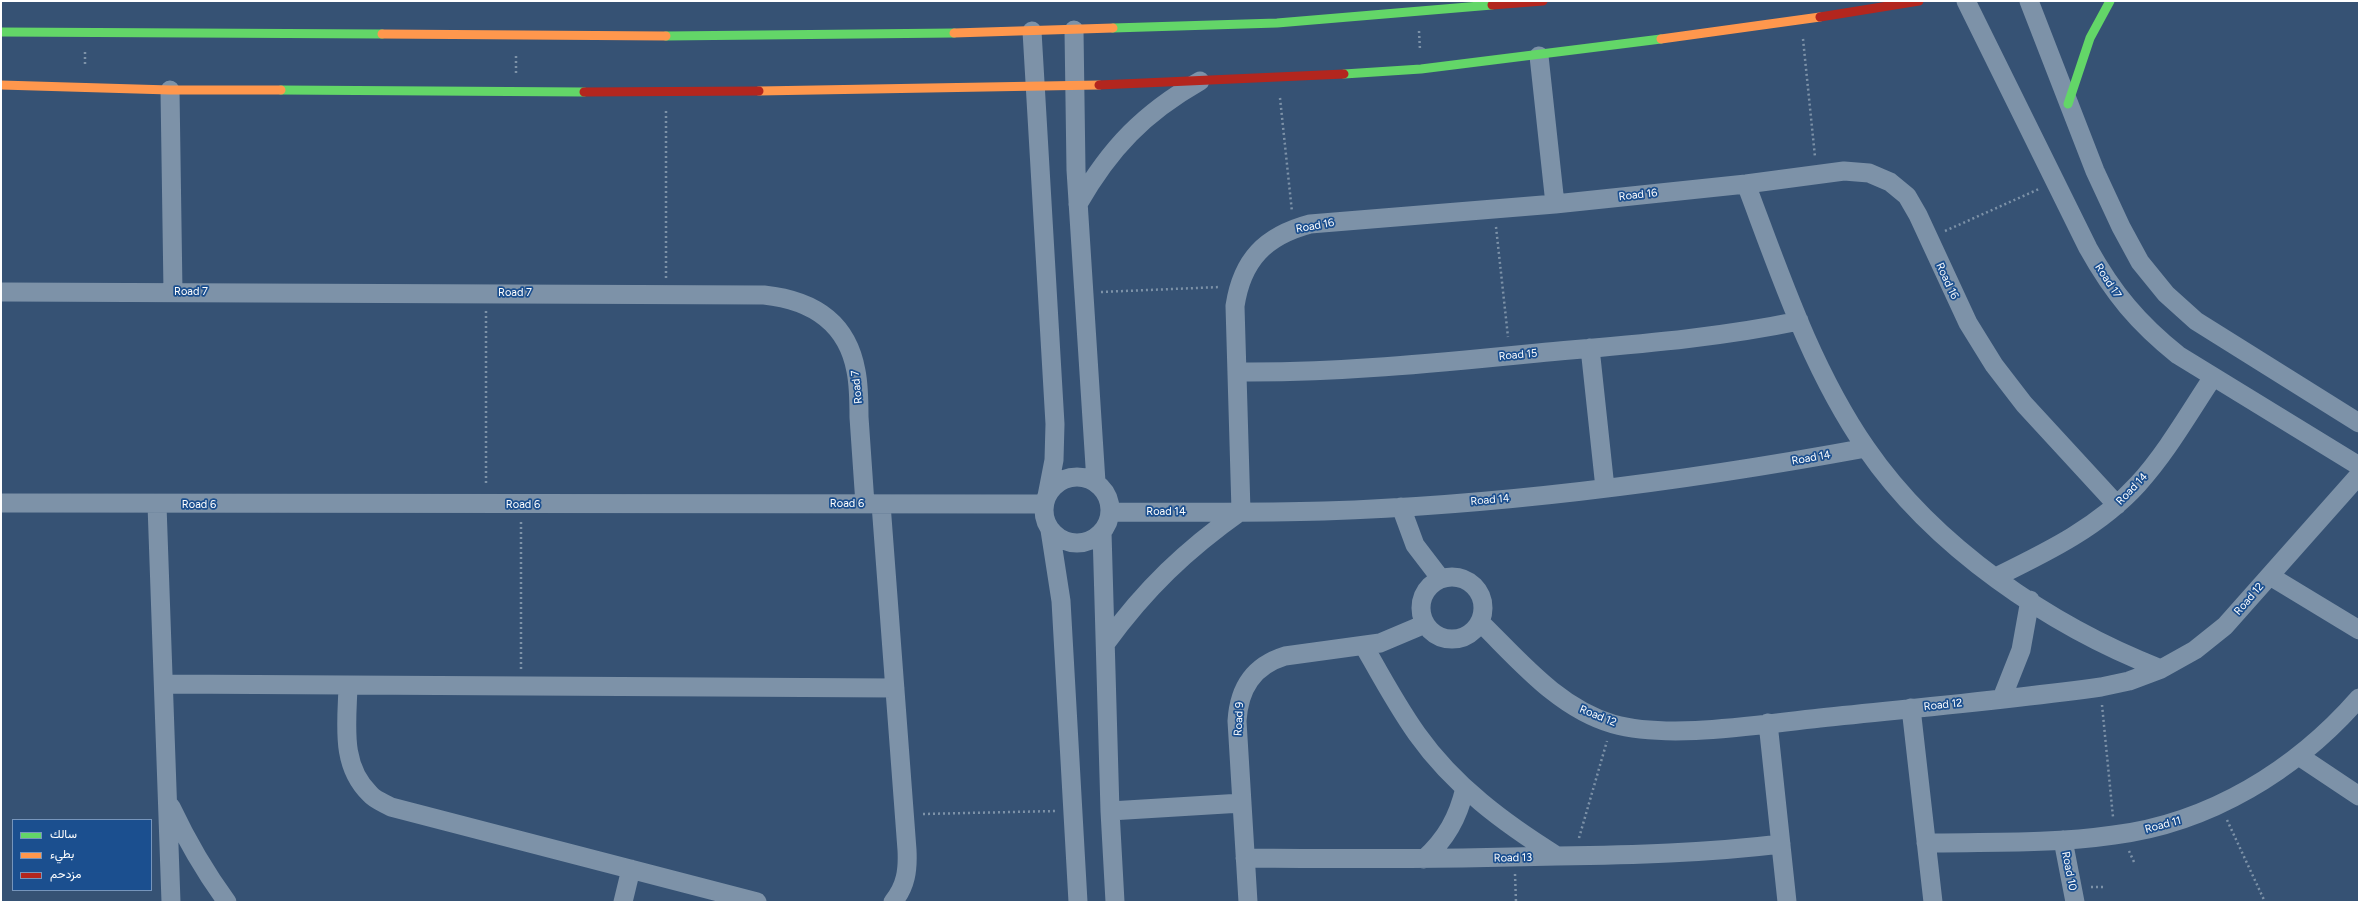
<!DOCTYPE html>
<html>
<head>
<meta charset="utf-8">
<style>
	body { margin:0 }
	#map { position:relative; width:2360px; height:903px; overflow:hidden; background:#365274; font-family:Figtree,Vazirmatn,sans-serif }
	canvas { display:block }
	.frame { position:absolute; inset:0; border:2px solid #fff; pointer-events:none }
	.legend { position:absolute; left:12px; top:819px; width:140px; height:72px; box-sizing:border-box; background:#1b4f8f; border:1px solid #7695bc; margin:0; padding:5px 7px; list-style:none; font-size:12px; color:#fff }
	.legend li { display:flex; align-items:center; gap:8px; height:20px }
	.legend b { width:20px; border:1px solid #7695bc }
</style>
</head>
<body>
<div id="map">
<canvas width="2360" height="903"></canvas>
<div class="frame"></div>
<ul class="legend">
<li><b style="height:5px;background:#63d668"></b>سالك</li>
<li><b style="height:5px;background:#ff974d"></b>بطيء</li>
<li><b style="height:5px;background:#b3261e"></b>مزدحم</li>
</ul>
</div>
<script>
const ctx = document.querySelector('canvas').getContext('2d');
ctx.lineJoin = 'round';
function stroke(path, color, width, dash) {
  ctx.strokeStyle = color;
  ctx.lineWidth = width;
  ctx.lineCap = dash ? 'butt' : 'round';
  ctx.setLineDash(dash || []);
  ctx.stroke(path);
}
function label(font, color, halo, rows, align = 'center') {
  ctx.font = font + ' Figtree,sans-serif';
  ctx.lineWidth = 3.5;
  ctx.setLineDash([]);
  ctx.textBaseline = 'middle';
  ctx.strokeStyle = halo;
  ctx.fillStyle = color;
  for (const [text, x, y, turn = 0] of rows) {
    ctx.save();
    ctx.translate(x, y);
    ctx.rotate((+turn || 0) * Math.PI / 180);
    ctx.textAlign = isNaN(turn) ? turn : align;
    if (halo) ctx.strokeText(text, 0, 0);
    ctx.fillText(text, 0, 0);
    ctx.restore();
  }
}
const path = new Path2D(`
	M1419 31 1420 50
	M1803 39 1815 157
	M85 52V67
	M516 73V54
	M1280 98 1292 212
	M1496 227 1508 337
	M1945 231 2039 189
	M666 278V111
	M1101 292 1220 287
	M486 311V486
	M521 522V669
	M2102 705 2113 817
	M923 814 1056 811
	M2227 820 2265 902
	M1579 838 1607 741
	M2129 851 2134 862
	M1515 874 1516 902
	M2091 887H2103`);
const street = new Path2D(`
	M1966 1 2088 248C2113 293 2138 323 2178 355L2359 466
	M2029 1 2095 171 2121 227 2140 262 2166 294 2196 321 2359 423
	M1074 30 1076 170 1096 482
	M1032 31 1055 424 1054 460 1047 496
	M1539 56 1555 204
	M170 90 173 292
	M1746 184C1780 274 1811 368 1866 448 1934 547 2050 626 2161 669
	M1078 204C1110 148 1144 113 1200 81
	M1 292 764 295C811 300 847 321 856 371 859 386 859 402 859 417 861 446 863 475 865 504
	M1590 348 1605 488
	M1237 372C1338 373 1437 363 1538 353 1625 345 1713 339 1799 321
	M1044 510a33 33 0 1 1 66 0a33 33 0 1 1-66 0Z
	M1 503 1044 504
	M881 504 907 850C908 870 906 886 893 902
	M157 505 171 902
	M1401 507 1415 545 1441 579
	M1110 512C1182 512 1253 513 1324 511 1506 505 1687 481 1866 448
	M1050 530 1061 601 1078 902
	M1102 532 1110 811 1115 902
	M2270 576 2359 630
	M1421 608a31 31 0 1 1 62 0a31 31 0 1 1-62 0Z
	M1996 577C2047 552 2099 527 2138 484 2167 452 2189 413 2213 377
	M1480 622C1519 660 1558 708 1613 724 1670 740 1761 724 1820 718 1914 708 2007 700 2101 687L2129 681 2161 669 2195 650 2225 626 2359 475
	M1106 643C1145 589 1186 550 1241 511L1235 306C1242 260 1265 236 1310 224L1555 204 1746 184 1844 171 1869 173 1890 182 1907 196 1918 215 1968 323 1994 365 2024 404 2117 505
	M1364 646C1381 676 1397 706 1417 734 1454 786 1504 823 1557 856
	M164 684 895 688
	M348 686C347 724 340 765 370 794 375 800 384 803 391 807L757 902
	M2002 698 2021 650 2030 600
	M1911 708 1933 902
	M1768 723 1787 902
	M2299 756 2359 796
	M171 807C187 841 205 872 227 902
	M1110 811 1242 803
	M2063 840 2075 902
	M1926 843C1989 842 2052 844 2114 835 2210 823 2296 770 2359 698
	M1245 858C1349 859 1453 859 1557 856 1632 855 1707 853 1781 844
	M1424 859C1446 839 1458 818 1465 788
	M623 902 631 869
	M1248 902 1237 721C1239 688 1253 666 1285 656L1380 643 1425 624`);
const fast = new Path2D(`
	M1113 28 1277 23 1492 5
	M1 32 382 34
	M666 36 954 33
	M1344 74 1421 69 1661 39
	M281 90 584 92
	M2068 104 2090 38 2110 1`);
const slow = new Path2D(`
	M954 33 1113 28
	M382 34 666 36
	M1661 39 1820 17
	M1 85 170 90H281
	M759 91 1099 85`);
const jam = new Path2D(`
	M1492 5 1543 1
	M1820 17 1919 1
	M1099 85 1344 74
	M584 92 759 91`);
const streetNames = [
	["Road 16",1638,195,-6],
	["Road 16",1315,226,-10],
	["Road 16",1947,281,65],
	["Road 17",2108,281,57],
	["Road 7",191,292],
	["Road 7",515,293],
	["Road 15",1518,355,-5],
	["Road 7",857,387,-96],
	["Road 14",1811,458,-10],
	["Road 14",2132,489,-46],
	["Road 14",1490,500,-5],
	["Road 6",847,504],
	["Road 6",199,505],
	["Road 6",523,505],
	["Road 14",1166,512],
	["Road 12",2249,599,-49],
	["Road 12",1943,705,-6],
	["Road 12",1598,716,22],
	["Road 9",1239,719,-87],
	["Road 11",2163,825,-15],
	["Road 13",1513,858,-1],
	["Road 10",2069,871,79]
];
stroke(path, '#7d92a8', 2.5, [2, 3]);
stroke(street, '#7d92a8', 19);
stroke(fast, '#63d668', 9);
stroke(slow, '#ff974d', 9);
stroke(jam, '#b3261e', 9);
label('11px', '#fff', '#1b4f8f', streetNames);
</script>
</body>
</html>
